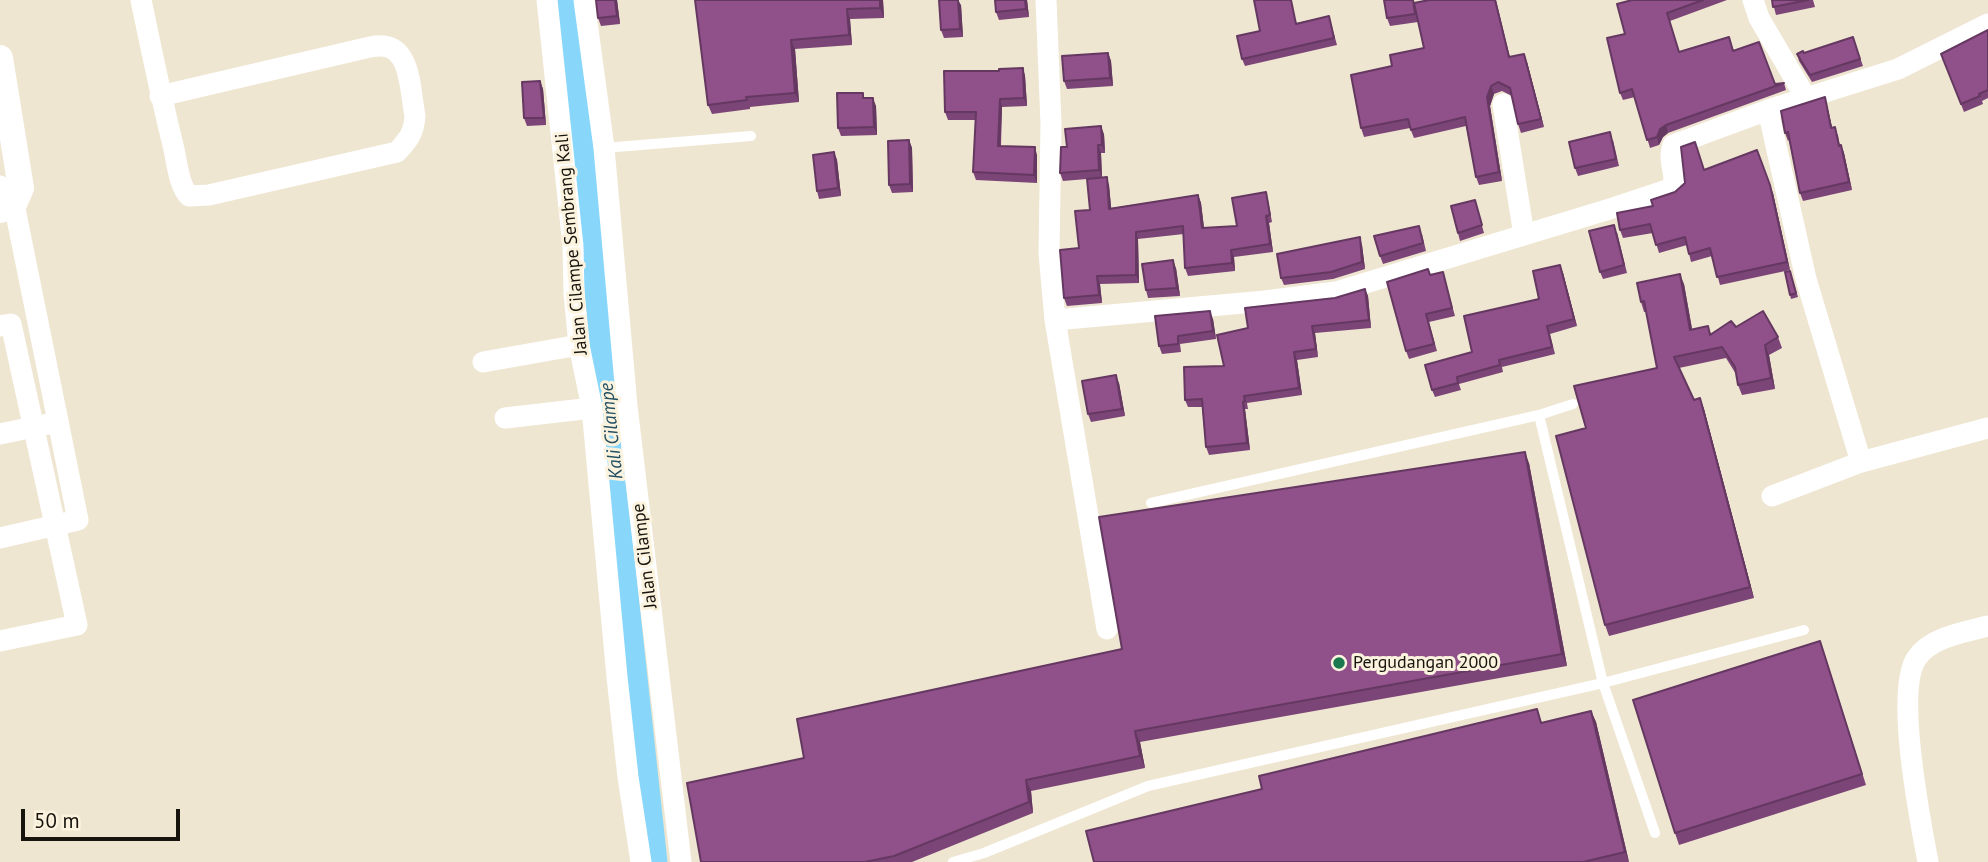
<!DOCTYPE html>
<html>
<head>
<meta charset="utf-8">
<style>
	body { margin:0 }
	#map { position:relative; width:1988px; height:862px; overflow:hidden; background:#efe6d2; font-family:"PT Sans",sans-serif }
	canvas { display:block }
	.scale { position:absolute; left:21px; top:809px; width:159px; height:32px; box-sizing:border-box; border:4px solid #17140d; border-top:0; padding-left:9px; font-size:21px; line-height:24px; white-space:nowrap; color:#17140d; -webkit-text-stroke:5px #fcf3df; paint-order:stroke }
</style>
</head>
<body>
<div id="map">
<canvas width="1988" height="862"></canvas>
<div class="scale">50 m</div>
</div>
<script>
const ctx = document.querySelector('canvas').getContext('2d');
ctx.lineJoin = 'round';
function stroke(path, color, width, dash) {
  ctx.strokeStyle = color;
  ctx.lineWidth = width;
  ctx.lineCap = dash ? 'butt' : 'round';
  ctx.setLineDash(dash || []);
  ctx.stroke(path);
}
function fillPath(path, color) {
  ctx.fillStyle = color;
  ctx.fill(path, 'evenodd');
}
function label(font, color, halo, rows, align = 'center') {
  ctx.font = font + ' "PT Sans",sans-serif';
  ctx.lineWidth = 6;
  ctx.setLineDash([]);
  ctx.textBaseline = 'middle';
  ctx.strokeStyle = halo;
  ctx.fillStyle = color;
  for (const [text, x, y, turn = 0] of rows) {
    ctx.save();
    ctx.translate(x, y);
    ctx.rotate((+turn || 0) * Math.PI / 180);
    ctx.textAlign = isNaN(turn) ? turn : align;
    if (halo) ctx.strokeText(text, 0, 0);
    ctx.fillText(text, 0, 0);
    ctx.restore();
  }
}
const canal = new Path2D(`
	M568 0 613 466 656 862`);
const service = new Path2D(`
	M604 148 751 136
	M1539 415 1573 404
	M1151 503 1539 415 1603 683 1655 833
	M953 862 984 853 1148 786 1603 683 1804 630`);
const minor = new Path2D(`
	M141 0C151 48 161 97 173 145 177 161 178 184 189 196L209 195 397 152C408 140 414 133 415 116 409 86 412 38 370 47L160 96
	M547 0 573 246 574 294 579 345 592 408 617 677 628 777 641 862
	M584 0 604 148 627 406 681 862
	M1046 0 1051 124 1049 253 1055 320 1107 629
	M1753 0 1759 18 1806 98
	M1503 104 1524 235
	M1768 110 1806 279 1861 462
	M0 186 14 204 78 520 0 538
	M1055 320 1265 301 1336 292 1613 208 1673 188C1677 173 1667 160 1673 145L1768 110 1898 69 1988 24
	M0 326 11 324 77 625 0 641
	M483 362 579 345
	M505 418 592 408
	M0 434 48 424
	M1772 496 1861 462 1988 428
	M1928 862C1920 820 1895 693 1916 659 1930 637 1965 632 1988 626`);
const tertiary = new Path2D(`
	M0 58 21 188 14 204 0 210`);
const wall = new Path2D(`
	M596 0H617L620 24 601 26 598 18Z
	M695 0H883L884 18 850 19 852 45 795 49 799 102 750 107V109L712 114 708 105Z
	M1027 0 1029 17 999 20 996 12Z
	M1632 0H1727L1670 21 1679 52 1733 50 1775 84 1784 83 1786 90 1668 133 1663 137 1659 145 1650 148 1635 97 1623 100 1620 93 1625 34Z
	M1772 0H1813L1815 7 1776 15Z
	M1415 3 1510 57 1527 62 1544 127 1521 133 1518 124 1512 96 1502 91 1494 94 1490 106 1502 181 1479 185 1476 177 1466 126 1414 138 1410 128 1364 137 1361 128 1392 66 1424 48 1418 22 1390 26 1387 18Z
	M961 5 963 37 944 38 941 30Z
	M1329 16 1337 45 1245 66 1242 59 1260 31Z
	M1988 30V98L1982 101 1983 104 1964 112 1941 54Z
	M1853 37 1863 66 1812 82 1799 61 1797 54 1804 53Z
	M1108 53 1111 61 1113 86 1067 89 1064 81Z
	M1023 68 1025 76 1027 106 1002 107 1001 146 1037 155V183L976 180 973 172 976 120H948L945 112 999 71Z
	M540 81 543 89 546 125 527 126 524 118Z
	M1825 97 1832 127 1838 135 1840 146 1841 145 1844 153 1852 190 1803 201 1800 193 1789 140 1788 141 1785 133Z
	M865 98 876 106 877 135 841 136 838 128Z
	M1104 134 1105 153H1101L1102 177 1109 185 1111 208 1198 195 1201 203 1204 228 1237 226 1268 200 1272 222 1269 223 1273 252 1234 257 1235 271 1188 276 1185 268 1184 234 1138 239 1139 283 1100 284 1102 303 1067 306 1064 298 1090 210 1087 179 1063 181 1060 173 1067 147Z
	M909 140 912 148 913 192 892 193 889 185Z
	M1613 140 1619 166 1578 176 1575 168Z
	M834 152 837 160 841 196 819 199 817 191Z
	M1704 170 1773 193 1790 270 1720 285 1712 256 1691 262 1687 245 1659 253 1653 233 1623 238 1620 230 1675 192 1685 183Z
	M1475 200 1484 233 1460 241 1458 233Z
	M1617 232 1627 273 1603 279 1600 272Z
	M1422 234 1426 251 1383 264 1380 256Z
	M1362 245 1365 269 1333 279 1284 285 1281 278Z
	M1176 268 1180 296 1148 298 1146 290Z
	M1790 271 1798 297 1791 299 1790 295Z
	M1563 273 1577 326 1550 334 1555 354 1502 367 1503 372 1459 384 1461 390 1435 397 1432 390 1472 352 1539 299Z
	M1445 280 1455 316 1429 322 1437 351 1409 359 1406 351Z
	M1684 284 1692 329 1708 326 1711 334 1736 327 1778 337 1782 348 1769 355 1775 389 1742 395 1738 385 1736 374 1726 358 1679 368 1694 400 1700 398 1704 409 1754 598 1609 636 1605 625 1586 428 1657 368 1646 312H1644L1641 302Z
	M1365 289 1368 296 1371 328 1315 333 1318 357 1297 360 1302 395 1247 403 1248 409H1245L1250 450 1209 455 1206 447 1202 407H1188L1185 400 1224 366 1248 328Z
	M1213 319 1216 339 1180 344 1181 352 1162 354 1159 346Z
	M1119 383 1125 416 1091 422 1088 414Z
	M1529 463 1567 666 1140 742 1145 768 1031 791 1033 813 912 862H701L804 758 1122 649Z
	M1824 652 1866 785 1679 845 1675 833Z
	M1591 711 1596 722 1629 862H1094L1542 723Z`);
const shadedWall = new Path2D(`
	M615 0H617L620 24 617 16Z
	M880 0H883L884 18 880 8Z
	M958 0 961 5 963 37 960 29Z
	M1025 0H1027L1029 17 1026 9Z
	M1495 0H1496L1512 66 1509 57Z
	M847 9 850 19 852 45 849 35Z
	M791 40 795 49 799 102 795 93Z
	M1108 53 1111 61 1113 86 1110 78Z
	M1524 54 1527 62 1544 127 1541 119Z
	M1023 68 1025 76 1027 106 1024 98Z
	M540 81 543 89 546 125 544 118Z
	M1491 86 1494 94 1490 106 1502 181 1499 172 1487 97Z
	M1825 97 1827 105 1834 136 1831 128Z
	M873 98 876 106 877 135 874 127Z
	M1000 99 1002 107 1000 154 998 146Z
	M1666 125 1668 133 1663 137 1659 145 1657 137 1660 129Z
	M1101 126 1104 134 1105 153 1102 145Z
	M909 140 912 148 913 192 910 184Z
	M1098 145 1101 153 1102 178 1099 170Z
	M1841 145 1844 153 1852 190 1849 182Z
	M1035 147 1037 155V183L1034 175Z
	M834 152 837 160 841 196 838 188Z
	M1107 177 1109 185 1112 216 1109 209Z
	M1770 185 1773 193 1790 270 1787 262Z
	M1198 195 1201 203 1205 236 1202 228Z
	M1266 216 1269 223 1273 252 1270 244Z
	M1136 232 1138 239 1139 283 1136 275Z
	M1360 237 1362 245 1365 269 1362 262Z
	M1231 250 1234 257 1235 271 1232 263Z
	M1173 260 1176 268 1180 296 1177 288Z
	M1560 265 1563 273 1577 326 1574 319Z
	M1680 274 1684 284 1694 340 1690 330Z
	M1097 276 1100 284 1102 303 1099 295Z
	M1365 289 1368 296 1371 328 1369 320Z
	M1210 311 1213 319 1216 339 1213 331Z
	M1312 326 1315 333 1318 357 1316 349Z
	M1765 345 1769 355 1775 389 1771 378Z
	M1294 352 1297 360 1302 395 1299 388Z
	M1116 375 1119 383 1125 416 1122 409Z
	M1700 398 1704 409 1754 598 1750 587Z
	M1243 402 1245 409 1250 450 1247 443Z
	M1525 452 1529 463 1567 666 1562 654Z
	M1591 711 1596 722 1629 862 1625 852Z
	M1135 731 1140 742 1145 768 1140 756Z
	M1026 780 1031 791 1033 813 1029 802Z`);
const building = new Path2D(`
	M596 0H615L617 16 598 18Z
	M695 0H880V8L847 9 849 35 791 40 795 93 746 97 747 100 708 105Z
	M939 0H958L960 29 941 30Z
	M995 0H1025L1026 9 996 12Z
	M1254 0H1291L1296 24 1329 16 1334 38 1242 59 1237 36 1260 31Z
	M1384 0H1413L1415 14 1387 18Z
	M1429 0H1495L1509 57 1524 54 1541 119 1518 124 1510 88 1498 82 1491 86 1487 97 1499 172 1476 177 1465 117 1411 130 1408 119 1361 128 1351 75 1392 66 1390 55 1424 48 1414 3Z
	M1632 0H1703L1667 13 1679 52 1729 37 1733 51 1759 42 1775 84 1784 83 1666 125 1660 129 1657 137 1647 140 1632 89 1620 93 1607 38 1625 34 1617 4Z
	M1772 0H1808L1773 7Z
	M1988 30V90L1979 94 1980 96 1961 104 1941 54Z
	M1853 37 1860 59 1810 75 1797 54 1803 51 1804 53Z
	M1108 53 1110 78 1064 81 1062 56Z
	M1023 68 1024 98 1000 99 998 146 1035 147 1034 175 973 172 976 112H945L944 71H999V69Z
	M540 81 544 118H524L522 82Z
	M837 93H863V98H873L874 127 838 128Z
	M1825 97 1831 128 1835 127 1839 146 1841 145 1849 182 1800 193 1788 132 1785 133 1781 111Z
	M1101 126 1102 145H1098L1099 170 1060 173 1061 147H1067L1065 129Z
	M1610 132 1616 159 1575 168 1569 142Z
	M909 140 910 184 889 185 888 141Z
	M1695 142 1704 170 1757 150 1770 185 1787 262 1717 277 1710 248 1689 254 1685 237 1656 245 1650 224 1620 230 1617 213 1653 206 1651 200 1675 192 1685 183 1681 147Z
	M834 152 838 188 817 191 813 155Z
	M1107 177 1109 209 1198 195 1202 228 1237 226 1232 198 1266 192 1270 215 1266 216 1270 244 1231 250 1232 263 1185 268 1183 226 1136 232V275L1097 276 1099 295 1064 298 1060 250 1079 248 1075 211 1090 210 1087 179Z
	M1475 200 1482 225 1458 233 1451 206Z
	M1614 225 1624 265 1600 272 1589 231Z
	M1419 226 1423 243 1380 256 1374 236Z
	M1360 237 1362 262 1331 272 1281 278 1277 254Z
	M1173 260 1177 288 1146 290 1142 264Z
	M1560 265 1574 319 1547 326 1552 347 1499 360 1500 365 1457 377 1458 383 1432 390 1425 365 1472 352 1464 316 1539 299 1533 271Z
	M1428 269 1430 275 1443 272 1452 308 1426 314 1434 344 1406 351 1387 282Z
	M1790 271 1796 293 1790 295 1785 272Z
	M1680 274 1690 330 1708 326 1710 335 1731 321 1736 327 1763 311 1778 337 1765 345 1771 378 1738 385 1735 367 1722 347 1674 357 1694 400 1700 398 1750 587 1605 625 1556 436 1586 428 1574 386 1657 368 1644 301 1641 302 1637 283Z
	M1365 289 1369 320 1312 326 1316 349 1294 352 1299 388 1244 396 1245 401 1243 402 1247 443 1206 447 1202 399 1185 400 1184 367 1224 366 1217 335 1248 328 1245 308 1335 298Z
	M1210 311 1213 331 1178 336V344L1159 346 1155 316Z
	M1116 375 1122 409 1088 414 1082 381Z
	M1525 452 1562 654 1135 731 1140 756 1026 780 1029 802 894 856 865 862H701L687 783 804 758 797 719 1122 649 1099 517Z
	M1820 641 1862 774 1675 833 1633 700Z
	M1537 709 1541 723 1591 711 1625 852 1583 862H1094L1086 831 1262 789 1259 776Z`);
const markers = [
	[1339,663,7,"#1c794f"]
];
const streetNames = [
	["Jalan Cilampe Sembrang Kali",572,244,-95],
	["Jalan Cilampe",645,556,-97]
];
const poiNames = [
	["Pergudangan 2000",1353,663]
];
const waterNames = [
	["Kali Cilampe",612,431,-96]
];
stroke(canal, '#88d7fb', 23);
stroke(service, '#fff', 10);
stroke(minor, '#fff', 21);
stroke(tertiary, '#fff', 26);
fillPath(wall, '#7c4577');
fillPath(shadedWall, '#653861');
fillPath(building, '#90508a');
stroke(building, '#653861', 2);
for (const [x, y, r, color] of markers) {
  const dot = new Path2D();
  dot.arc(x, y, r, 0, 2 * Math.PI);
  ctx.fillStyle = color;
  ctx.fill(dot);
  stroke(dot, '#fcf3df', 2.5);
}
label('18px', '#17140d', '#fcf3df', streetNames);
label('18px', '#17140d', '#fcf3df', poiNames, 'left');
label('italic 19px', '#224f62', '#fcf3df', waterNames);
</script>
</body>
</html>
